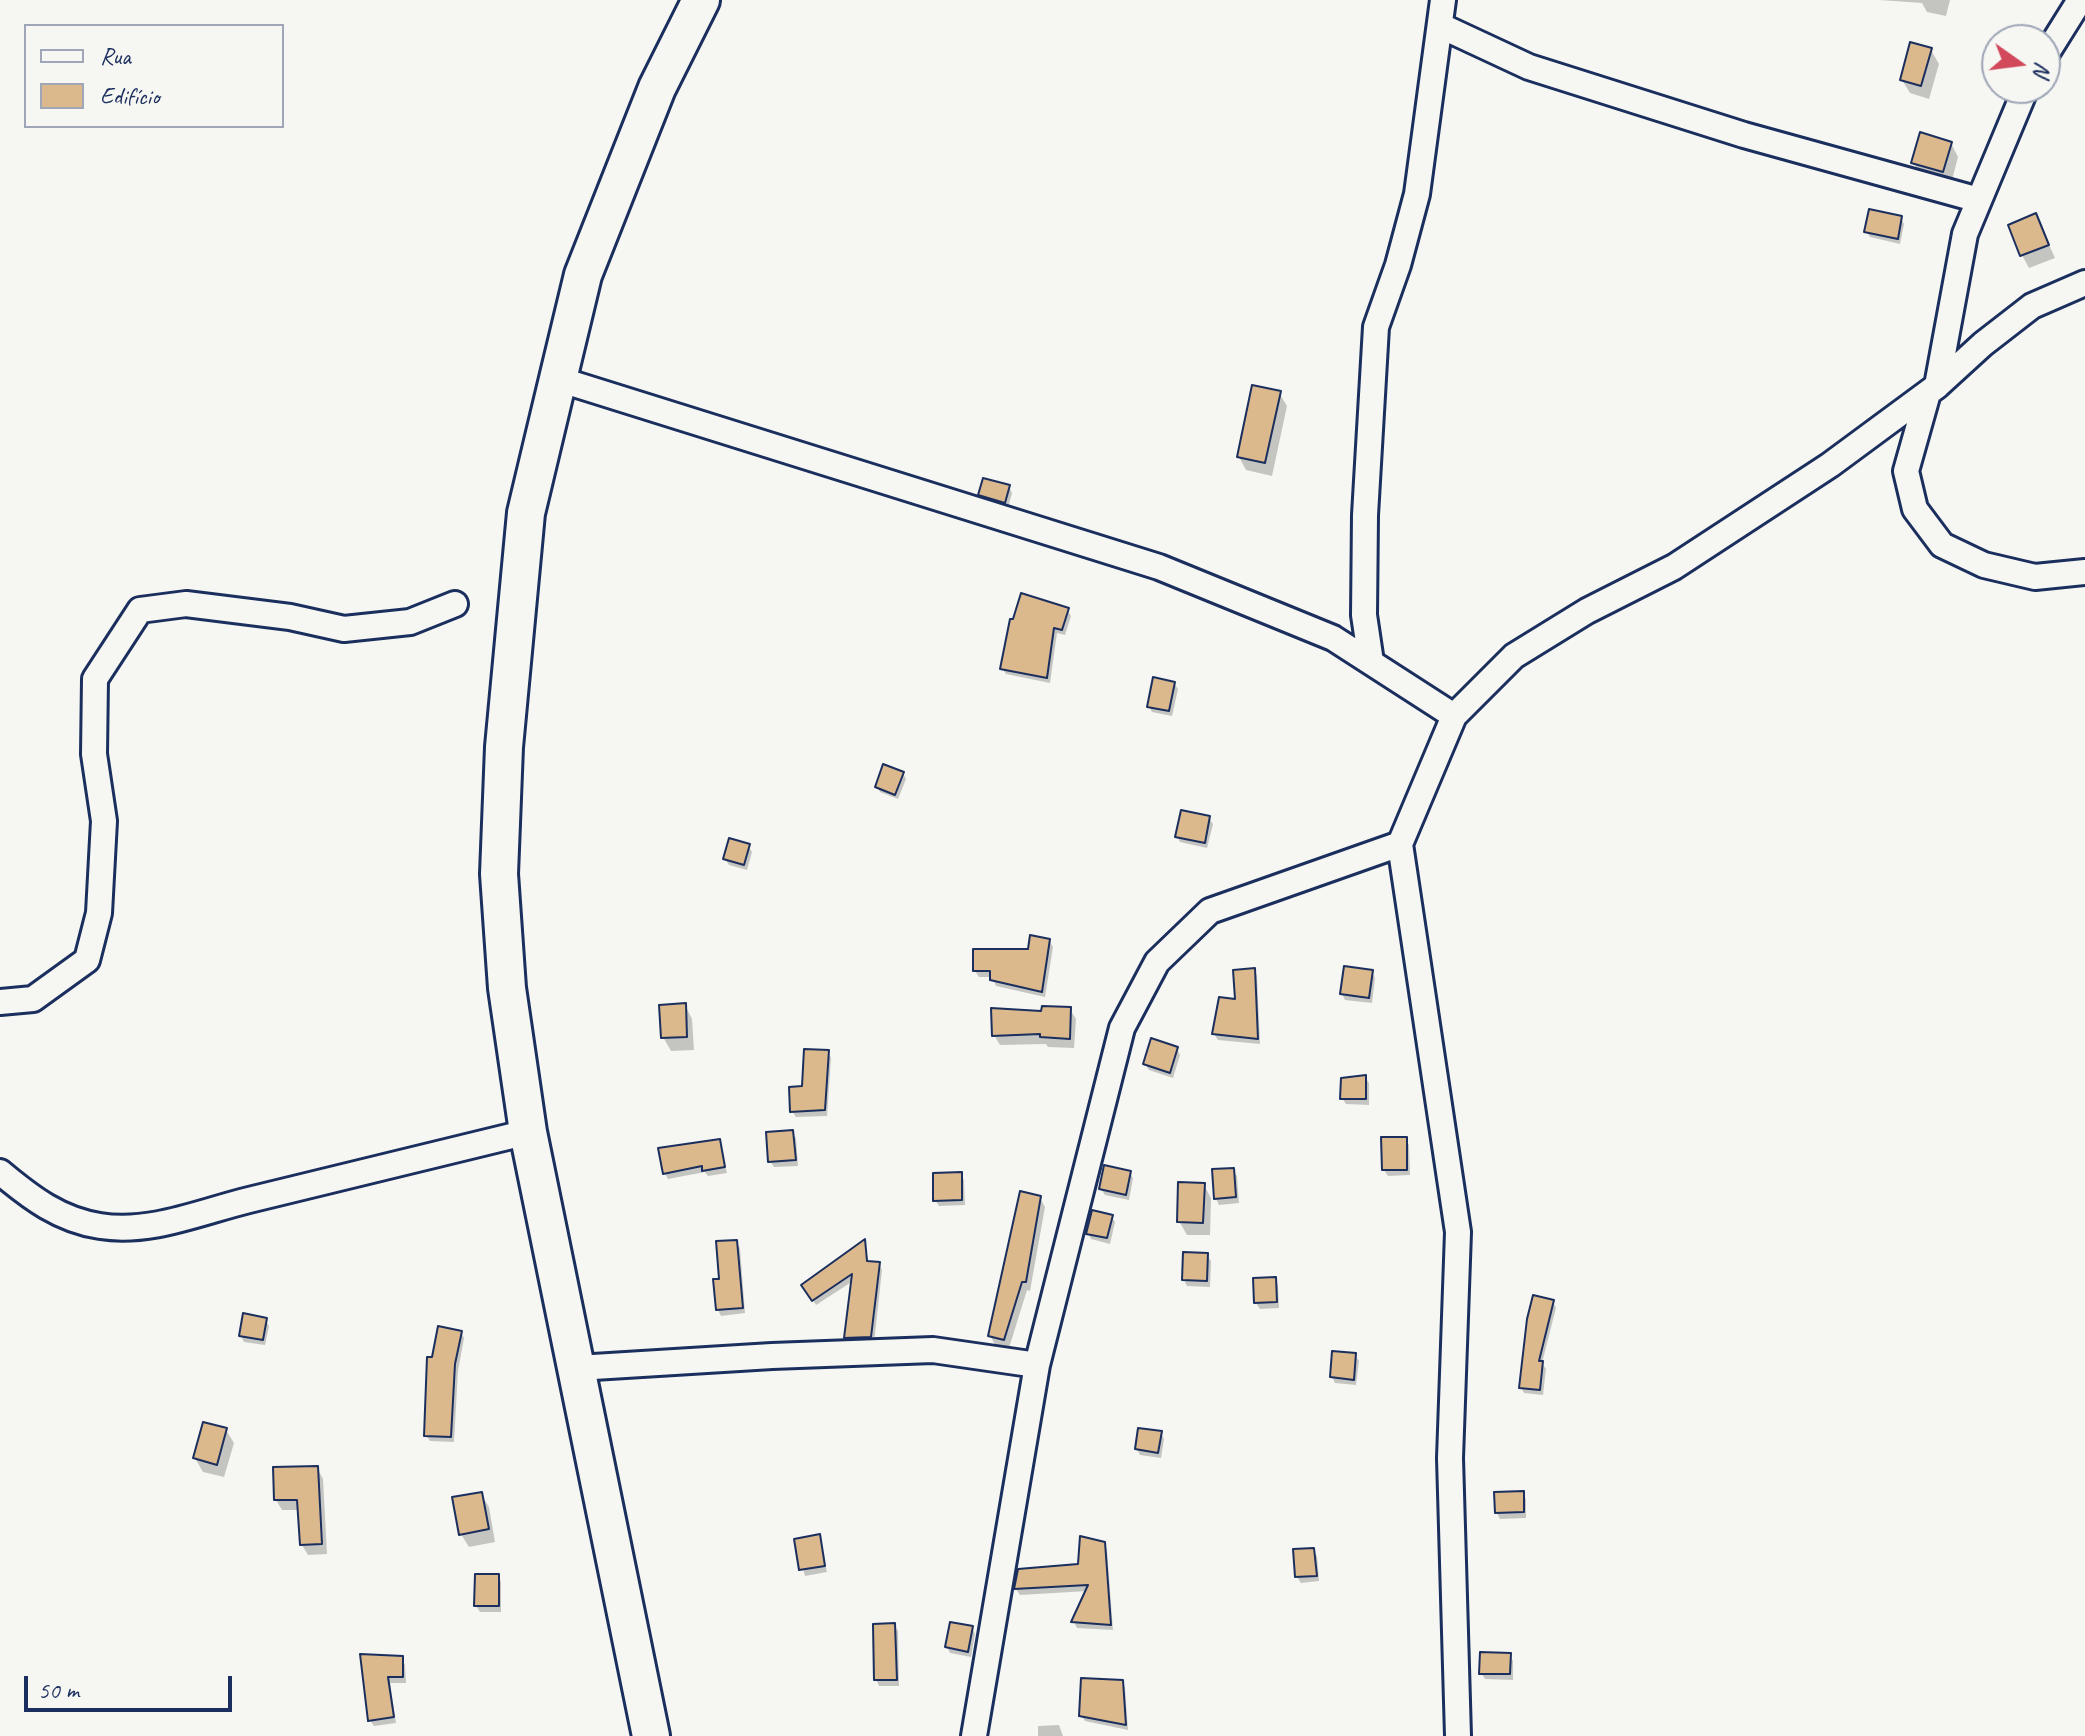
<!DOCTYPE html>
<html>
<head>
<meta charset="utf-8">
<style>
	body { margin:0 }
	#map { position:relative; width:2085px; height:1736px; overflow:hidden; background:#f6f6f2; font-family:Caveat,sans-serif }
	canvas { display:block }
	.legend { position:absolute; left:24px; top:24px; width:260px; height:104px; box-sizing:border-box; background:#f6f6f2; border:2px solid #9ea6b7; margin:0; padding:10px 14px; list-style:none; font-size:24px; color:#1b2f5e }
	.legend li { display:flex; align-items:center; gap:16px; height:40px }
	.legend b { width:40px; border:2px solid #9ea6b7 }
	.north { position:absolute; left:1981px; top:24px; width:80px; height:80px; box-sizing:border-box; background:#f6f6f2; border:2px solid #9ea6b7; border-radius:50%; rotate:104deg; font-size:22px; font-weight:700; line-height:32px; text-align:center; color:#1b2f5e }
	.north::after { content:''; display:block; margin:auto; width:28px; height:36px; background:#d1495b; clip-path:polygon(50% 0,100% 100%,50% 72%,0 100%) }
	.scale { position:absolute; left:24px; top:1676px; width:208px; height:36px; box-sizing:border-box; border:4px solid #1b2f5e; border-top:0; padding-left:10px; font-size:24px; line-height:28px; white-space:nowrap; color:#1b2f5e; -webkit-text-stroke:6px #f6f6f2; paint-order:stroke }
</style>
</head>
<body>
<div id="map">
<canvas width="2085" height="1736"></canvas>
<ul class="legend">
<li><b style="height:10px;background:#f6f6f2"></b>Rua</li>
<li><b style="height:22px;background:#dcb88d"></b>Edifício</li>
</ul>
<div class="north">N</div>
<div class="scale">50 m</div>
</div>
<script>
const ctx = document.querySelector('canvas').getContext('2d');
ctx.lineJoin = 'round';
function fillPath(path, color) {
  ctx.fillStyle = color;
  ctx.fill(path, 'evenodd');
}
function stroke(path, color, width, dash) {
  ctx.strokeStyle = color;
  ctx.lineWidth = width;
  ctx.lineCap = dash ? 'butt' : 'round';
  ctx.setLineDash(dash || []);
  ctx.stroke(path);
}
const shadow = new Path2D(`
	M1879 0H1950L1946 16 1927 12 1922 3Z
	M1931 50 1939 64 1929 99 1910 93 1902 80Z
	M1951 143 1958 157 1951 184 1921 176 1913 162Z
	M2036 216 2055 258 2029 268 2022 255Z
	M1901 218 1904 224 1900 244 1870 237 1866 231Z
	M1279 393 1287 406 1272 476 1246 470 1239 457Z
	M1009 487 1012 493 1008 508 984 501 981 495Z
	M1067 610 1071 616 1065 635 1057 633 1050 683 1006 674 1002 668Z
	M1174 683 1178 689 1172 716 1152 712 1149 706Z
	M903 773 906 779 898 799 880 792 877 786Z
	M1209 818 1213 824 1207 848 1180 842 1177 836Z
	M748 846 752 852 747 870 729 865 725 859Z
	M1049 940 1053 947 1045 997 996 986 992 977H979L975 971Z
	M1254 970 1257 976 1260 1044 1218 1040 1214 1034Z
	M1372 972 1375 978 1372 1003 1345 1000 1342 994Z
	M685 1005 692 1019 694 1050 671 1051 663 1037Z
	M1070 1009 1076 1019 1074 1048 1048 1047 1046 1044 1000 1045 994 1035 1043 1014Z
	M1177 1049 1180 1055 1173 1078 1149 1070 1145 1064Z
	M828 1052 831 1058 827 1116 796 1117 792 1111 803 1088Z
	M1365 1077 1369 1083V1105L1346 1104 1342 1098Z
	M792 1132 796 1138 798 1166 774 1167 770 1161Z
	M1406 1139 1409 1145 1410 1175 1388 1176 1384 1170Z
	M719 1141 727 1173 708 1176 705 1172 668 1179 665 1173Z
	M1233 1170 1237 1176 1239 1203 1219 1205 1216 1199Z
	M1129 1172 1133 1178 1129 1200 1105 1195 1101 1189Z
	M960 1174 964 1180 965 1205 939 1206 935 1200Z
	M1204 1185 1211 1198 1210 1235H1187L1179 1221Z
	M1040 1198 1045 1207 1030 1291 1027 1290 1009 1348 995 1345 990 1335Z
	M1111 1216 1115 1222 1110 1244 1091 1239 1088 1233Z
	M736 1242 740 1248 745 1313 721 1316 718 1310 721 1281Z
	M864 1242 869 1263 879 1264 882 1270 874 1343 850 1344 846 1338 853 1281 816 1305 804 1286Z
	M1207 1255 1211 1261 1210 1287 1187 1286 1184 1280Z
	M1275 1279 1278 1285 1279 1308 1260 1309 1256 1303Z
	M1553 1302 1556 1308 1542 1363 1546 1369 1543 1395 1524 1393 1521 1387Z
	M265 1320 269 1326 265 1345 244 1342 241 1336Z
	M461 1332 464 1338 458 1371 454 1442 430 1441 426 1435 433 1360Z
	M1355 1355 1359 1361 1356 1385 1335 1383 1332 1377Z
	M226 1430 234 1443 224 1477 203 1472 195 1458Z
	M1161 1433 1164 1439 1161 1458 1140 1455 1137 1449Z
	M317 1468 323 1479 327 1554 308 1555 302 1545 300 1510H282L276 1500Z
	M1522 1493 1526 1499V1518L1500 1519 1497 1513Z
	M481 1494 489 1507 495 1542 469 1547 461 1534Z
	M819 1537 827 1572 805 1576 796 1541Z
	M1104 1543 1107 1550 1113 1630 1077 1628 1074 1622 1088 1591 1020 1595 1016 1589 1079 1566Z
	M1313 1550 1317 1556 1319 1581 1301 1583 1297 1577Z
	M498 1576 501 1582V1612H480L476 1606Z
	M894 1625 898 1631 899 1686H879L876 1679Z
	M972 1628 975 1634 971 1657 950 1653 947 1647Z
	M1510 1655 1513 1661V1680L1485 1679 1481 1673Z
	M362 1656 401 1658 405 1665 406 1683H390L396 1723 374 1726 370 1720Z
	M1122 1682 1125 1688 1128 1730 1085 1721 1081 1715Z
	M1059 1725 1063 1736H1038V1726Z`);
const building = new Path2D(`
	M1910 42 1932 48 1921 86 1900 80Z
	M1920 132 1952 142 1943 172 1911 163Z
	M1869 209 1902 216 1898 239 1864 232Z
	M2036 213 2049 245 2020 256 2008 225Z
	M1252 385 1281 391 1265 463 1237 457Z
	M983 478 1010 485 1005 503 978 495Z
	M1021 593 1069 608 1062 630 1054 628 1047 678 1000 669 1010 619H1013Z
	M1153 677 1175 682 1169 711 1147 707Z
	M883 764 904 772 895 795 875 787Z
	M1181 810 1210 816 1205 843 1175 837Z
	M729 838 750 844 744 865 723 859Z
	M1030 935 1050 939 1042 992 990 980V971H973V949H1028Z
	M1344 966 1373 970 1369 998 1340 994Z
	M1255 968 1258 1039 1212 1034 1219 997 1235 999 1233 970Z
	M686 1003 687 1037 661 1038 659 1005Z
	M1042 1006 1071 1007 1070 1039 1040 1037V1034L992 1036 991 1008 1041 1011Z
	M1151 1038 1178 1047 1170 1073 1143 1064Z
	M804 1049 829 1050 825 1110 790 1112 789 1087 802 1086Z
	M1366 1075V1099H1340L1341 1078Z
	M793 1130 796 1160 768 1162 766 1132Z
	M1381 1137H1407V1170H1382Z
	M720 1139 725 1167 702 1171V1166L663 1174 658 1148Z
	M1104 1165 1131 1171 1126 1195 1099 1189Z
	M1234 1168 1236 1197 1214 1199 1212 1169Z
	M962 1172V1200L933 1201V1173Z
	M1178 1182 1205 1183 1203 1223 1177 1222Z
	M1020 1191 1041 1196 1026 1282H1022L1004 1340 988 1336Z
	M1092 1210 1113 1215 1107 1238 1086 1234Z
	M865 1239 867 1261 880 1262 871 1337 844 1338 852 1274 812 1301 801 1285Z
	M737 1240 743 1308 716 1310 713 1279H719L716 1241Z
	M1183 1252 1208 1253 1207 1281 1182 1280Z
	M1276 1277 1277 1302 1254 1303 1253 1278Z
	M1533 1295 1554 1300 1539 1361H1543L1540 1390 1519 1388 1527 1319Z
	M243 1313 267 1318 263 1340 239 1336Z
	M438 1326 462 1331 455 1364 451 1437 424 1436 427 1357H432Z
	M1332 1351 1356 1353 1354 1380 1330 1377Z
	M203 1422 227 1428 217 1465 193 1458Z
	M1138 1428 1162 1431 1158 1453 1135 1449Z
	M318 1466 322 1544 300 1545 297 1500H274L273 1467Z
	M1524 1491V1512L1495 1513 1494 1492Z
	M482 1492 489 1529 459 1535 452 1497Z
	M820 1534 825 1566 799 1570 794 1539Z
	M1080 1536 1105 1542 1111 1625 1071 1622 1088 1585 1014 1589 1018 1569 1078 1564Z
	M1314 1548 1317 1576 1295 1577 1293 1549Z
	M475 1574H499V1606H474Z
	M950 1622 973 1626 968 1652 945 1647Z
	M895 1623 897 1680H874L873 1624Z
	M1480 1652 1511 1653 1510 1674H1479Z
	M360 1654 403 1656V1677H388L394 1717 368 1721Z
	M1081 1678 1123 1680 1126 1725 1079 1716Z`);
const street = new Path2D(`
	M1441 26 1529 67 1744 135 1979 200
	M2045 56 2080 0
	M558 379 1159 567 1333 638 1454 716
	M1937 386 1965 234 2026 88
	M1928 393 1906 471 1915 509 1942 545 1984 565 2035 577 2085 572
	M1371 662 1364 615 1365 515 1376 327 1398 265 1417 194 1443 0
	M0 1002 33 999 87 960 99 913 104 821 94 754 95 679 140 610 186 604 290 617 344 629 410 622 455 604
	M0 1172C31 1198 60 1220 100 1226 151 1234 200 1212 249 1200 342 1178 435 1155 528 1132
	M577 1368 772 1356 933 1350 1037 1365
	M974 1736 1037 1365 1122 1028 1157 962 1210 911 1400 844
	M1458 1736 1450 1458 1458 1232 1400 844 1454 716 1514 656 1587 611 1674 567 1830 465 1937 386 1983 344 2032 306 2085 283`);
const primary = new Path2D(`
	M651 1736 528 1132 507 988 499 874 504 747 526 513 558 379 583 275 657 88 701 0`);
fillPath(shadow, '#0003');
fillPath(building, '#dcb88d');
stroke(building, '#1b2f5e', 2);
stroke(street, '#1b2f5e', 30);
stroke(primary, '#1b2f5e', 42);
stroke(street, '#f6f6f2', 24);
stroke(primary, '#f6f6f2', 36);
</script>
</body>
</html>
